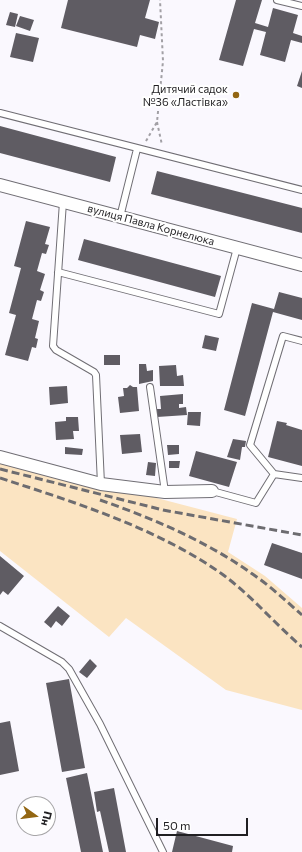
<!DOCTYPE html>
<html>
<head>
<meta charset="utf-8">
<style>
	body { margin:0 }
	#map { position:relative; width:302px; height:852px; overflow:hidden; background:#faf8fe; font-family:Commissioner,sans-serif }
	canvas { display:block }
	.north { position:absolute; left:16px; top:796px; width:40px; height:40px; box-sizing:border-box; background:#fff; border:1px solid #a6a5a7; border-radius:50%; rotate:104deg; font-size:11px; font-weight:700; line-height:16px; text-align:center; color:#201f22 }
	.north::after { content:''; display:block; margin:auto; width:14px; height:18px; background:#936612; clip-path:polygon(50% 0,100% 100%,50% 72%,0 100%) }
	.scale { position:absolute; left:156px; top:818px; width:92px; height:18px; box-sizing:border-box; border:2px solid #201f22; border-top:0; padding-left:5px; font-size:12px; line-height:14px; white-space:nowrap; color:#201f22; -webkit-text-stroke:3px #fff; paint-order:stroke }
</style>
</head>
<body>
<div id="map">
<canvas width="302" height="852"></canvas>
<div class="north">Пн</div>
<div class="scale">50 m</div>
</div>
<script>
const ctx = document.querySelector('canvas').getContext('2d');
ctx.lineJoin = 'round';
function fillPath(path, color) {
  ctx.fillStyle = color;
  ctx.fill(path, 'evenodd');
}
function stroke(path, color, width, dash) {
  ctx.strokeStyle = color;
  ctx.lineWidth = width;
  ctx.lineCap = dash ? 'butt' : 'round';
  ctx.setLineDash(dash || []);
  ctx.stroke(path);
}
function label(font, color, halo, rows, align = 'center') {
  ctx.font = font + ' Commissioner,sans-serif';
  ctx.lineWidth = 4;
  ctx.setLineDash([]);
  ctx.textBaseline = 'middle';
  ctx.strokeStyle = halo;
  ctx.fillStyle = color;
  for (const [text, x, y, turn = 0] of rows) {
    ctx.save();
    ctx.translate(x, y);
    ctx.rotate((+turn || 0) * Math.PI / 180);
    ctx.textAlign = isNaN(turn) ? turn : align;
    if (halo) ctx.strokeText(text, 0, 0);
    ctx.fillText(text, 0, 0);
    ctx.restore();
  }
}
const green = new Path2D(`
	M0 457 237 519 228 552 265 576 302 608V710L226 690 126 618 109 637 0 551Z`);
const building = new Path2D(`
	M68 0H150L145 18 159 22 155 39 140 35 137 47 61 28Z
	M236 0H262L255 23 268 27 273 8 298 15 293 33 302 36V43L291 40 285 62 260 55 266 32 254 29 243 66 219 60Z
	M10 12 18 14 15 27 6 25Z
	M20 16 34 20 30 31 16 26Z
	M16 33 39 38 33 62 10 57Z
	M302 71V88L297 86Z
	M0 126 116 157 110 182 0 153Z
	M157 171 302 208V233L151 194Z
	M26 221 50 227 45 244 49 245 46 254 42 253 37 271 45 274 40 290 44 292 41 301 37 300 32 319 39 321 35 338 38 339 36 348 32 347 28 361 5 355 16 315 9 313 21 268 14 266Z
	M84 239 221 276 215 297 78 260Z
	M279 292 302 298V320L273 312 245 416 224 410 252 303 274 309Z
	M205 335 219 338 216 351 202 348Z
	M104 355H120V365H104Z
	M139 364H146L147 371 153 370V381L139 384Z
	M176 365 177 376 183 375 184 386H160L159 366Z
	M130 385 133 387H137L139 411 120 413 118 397 124 396 123 388H127Z
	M67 386 68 403 50 405 49 387Z
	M183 394V404H179V408L186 407 187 415 157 417 156 409H161L160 396Z
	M188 412H201L200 426 187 425Z
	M66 417H78L79 431H73L74 439 56 440 55 422 66 421Z
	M277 421 287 423 286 425 302 430V466L268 457Z
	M140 434 142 452 122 454 120 435Z
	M233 439 246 441 245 447H242L240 460 227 457Z
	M167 445H179V454L168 455Z
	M65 447 83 449 82 455 65 454Z
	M196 451 237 462 229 487 189 476Z
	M169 461H180L179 468H169Z
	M148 462 156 463 155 476 146 475Z
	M272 543 302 553V579L264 565Z
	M0 556 24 576 8 595 3 591 0 595Z
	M58 606 70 616 62 626 56 621 51 628 44 622Z
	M90 659 97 666 87 678 79 672Z
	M69 679 85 768 62 772 46 683Z
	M10 721 19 771 0 775V723Z
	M87 773 103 852H81L66 778Z
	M114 788 126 852H109L100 811 97 812 94 792Z
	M177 831 233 846 232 852H172Z`);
const path = new Path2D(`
	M157 122 162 145
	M146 141 157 122 163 61 160 0`);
const service = new Path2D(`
	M277 0 302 6
	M0 113 302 190
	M63 202 53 346 56 350 94 372 96 375 101 484
	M120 217 137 149
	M58 272 219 314 237 248
	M150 387 165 492
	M274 474 250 445 283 336 302 341
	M212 491 256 503 274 474 302 478
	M0 626 62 662 69 669 100 724 163 852`);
const minor = new Path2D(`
	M0 185 302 265
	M0 457 101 484 165 492 212 491`);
const rail = new Path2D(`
	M0 469 163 510 302 535
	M0 478C74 502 157 528 222 574 251 595 275 624 302 647
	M100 500C152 518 206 541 251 573 269 585 285 600 302 615`);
const markers = [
	[236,95,4,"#936612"]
];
const poiNames = [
	["Дитячий садок",228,89],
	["№36 «Ластівка»",228,102]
];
const streetNames = [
	["вулиця Павла Корнелюка",151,225,15]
];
fillPath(green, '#fbe4c2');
fillPath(building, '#5f5c63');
stroke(service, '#706e74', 8);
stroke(minor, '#706e74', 14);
stroke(path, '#a2a0a5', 2, [3, 3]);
stroke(service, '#fff', 6);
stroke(minor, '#fff', 12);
stroke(rail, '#6d6c70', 3, [8, 4]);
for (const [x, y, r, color] of markers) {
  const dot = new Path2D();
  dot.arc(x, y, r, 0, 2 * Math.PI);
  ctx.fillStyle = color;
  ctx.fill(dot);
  stroke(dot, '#fff', 1.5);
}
label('11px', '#201f22', '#fff', poiNames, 'right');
label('11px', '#201f22', '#fff', streetNames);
</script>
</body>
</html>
